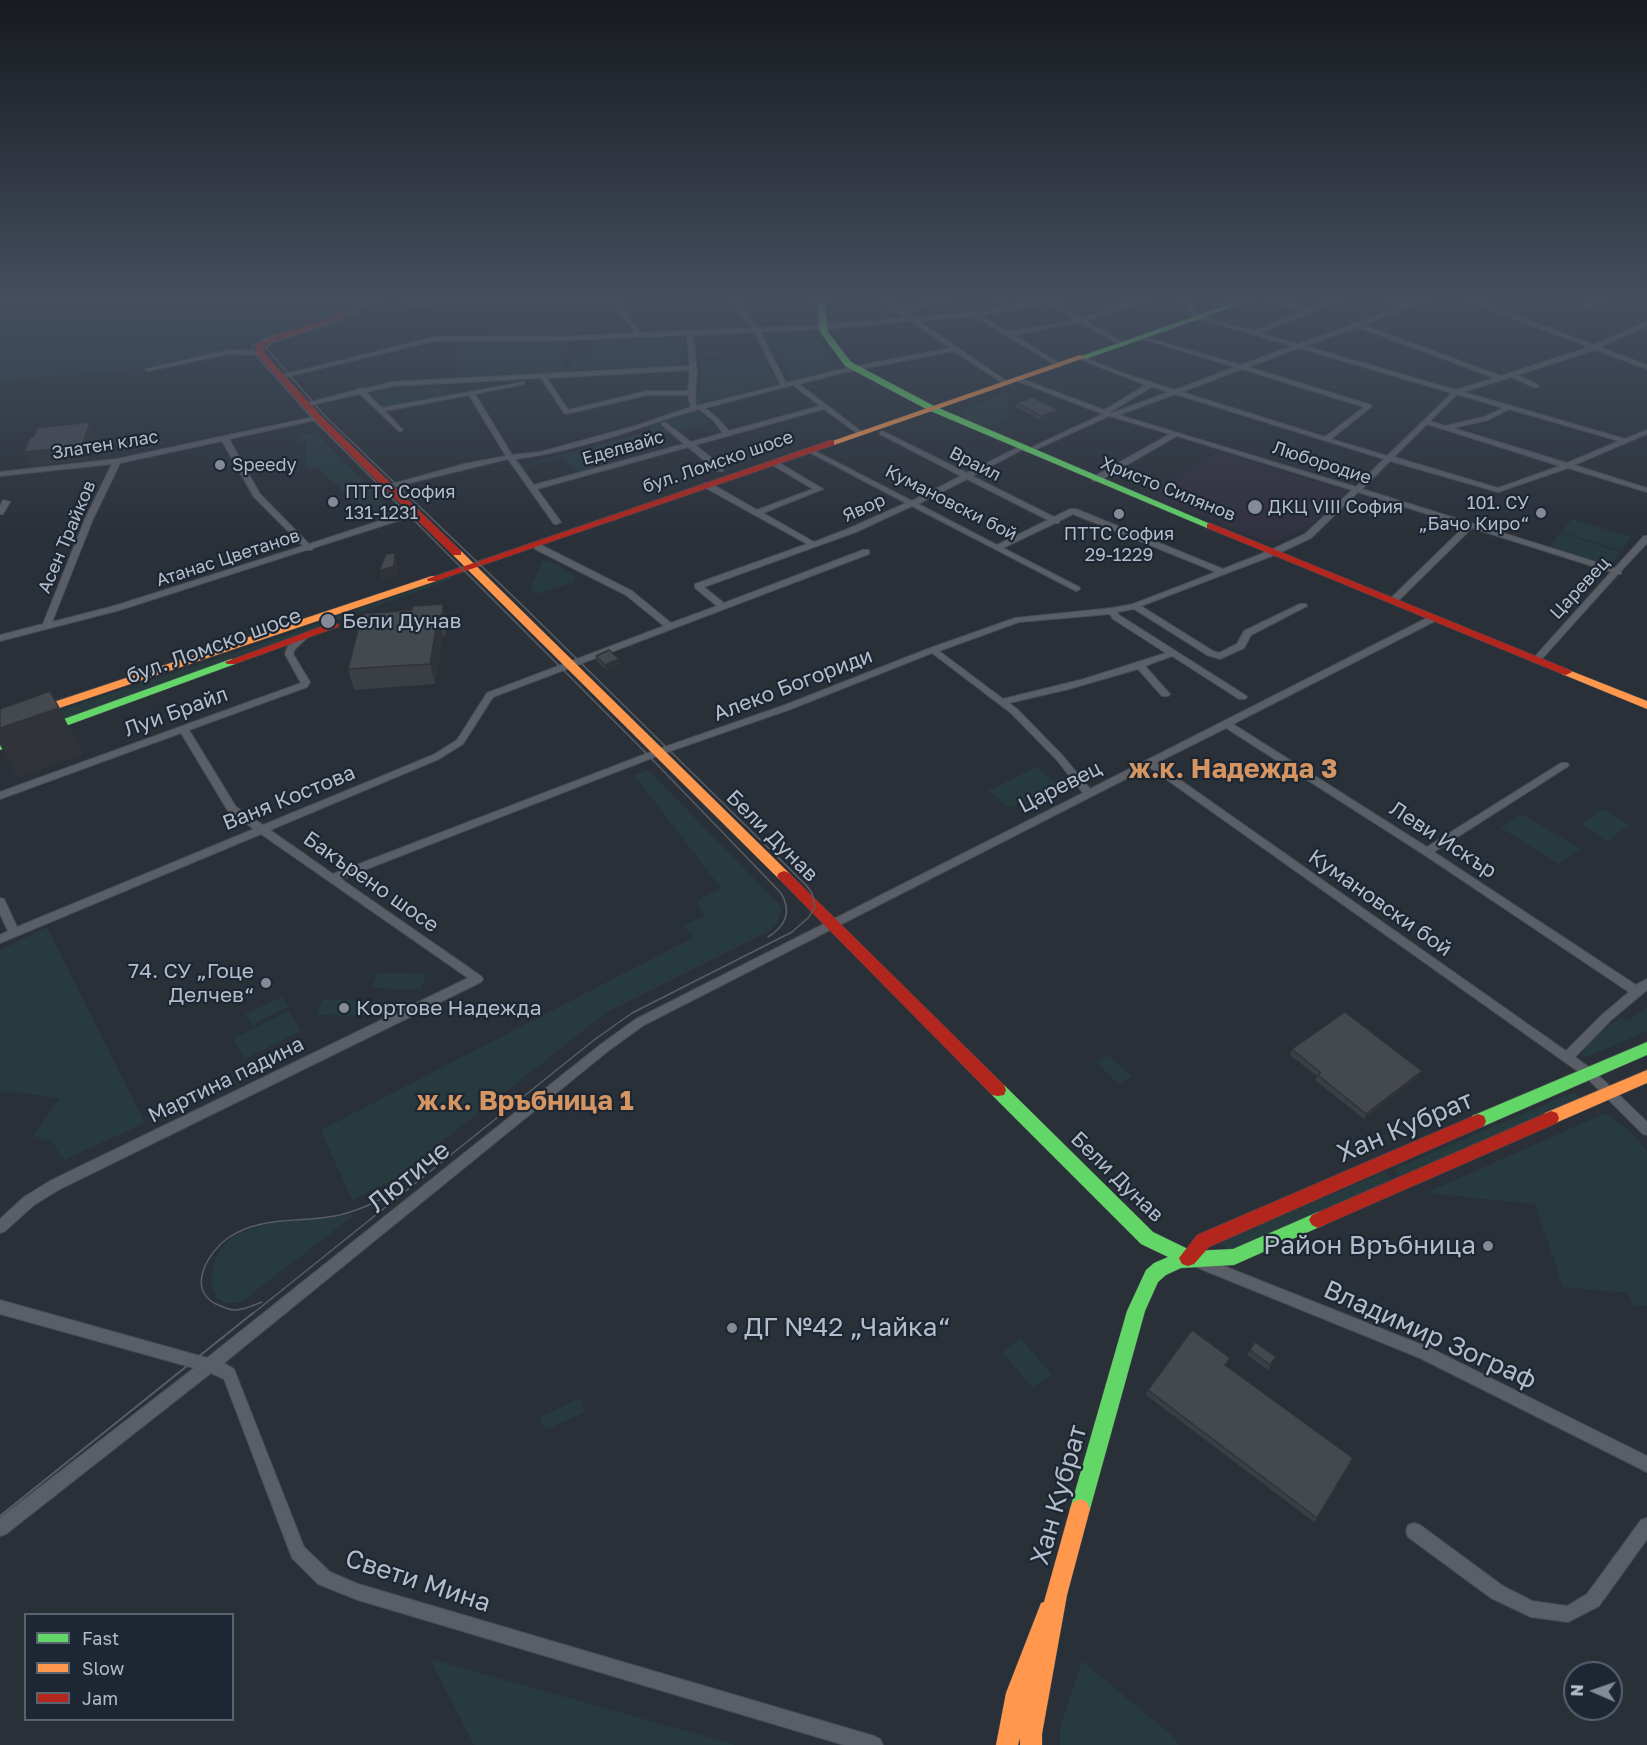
<!DOCTYPE html>
<html>
<head>
<meta charset="utf-8">
<style>
	body { margin:0 }
	#map { position:relative; width:1647px; height:1745px; overflow:hidden; background:#2a3038; font-family:"Golos Text",sans-serif }
	canvas { display:block }
	.legend { position:absolute; left:24px; top:1613px; width:210px; height:108px; box-sizing:border-box; background:#1d2633; border:2px solid #59626f; margin:0; padding:8px 10px; list-style:none; font-size:18px; color:#b4bcc9 }
	.legend li { display:flex; align-items:center; gap:12px; height:30px }
	.legend b { width:30px; border:2px solid #59626f }
	.north { position:absolute; left:1563px; top:1661px; width:60px; height:60px; box-sizing:border-box; background:#1d2633; border:2px solid #59626f; border-radius:50%; rotate:272deg; font-size:16px; font-weight:700; line-height:24px; text-align:center; color:#b4bcc9 }
	.north::after { content:''; display:block; margin:auto; width:21px; height:27px; background:#848b96; clip-path:polygon(50% 0,100% 100%,50% 72%,0 100%) }
</style>
</head>
<body>
<div id="map">
<canvas width="1647" height="1745"></canvas>
<ul class="legend">
<li><b style="height:8px;background:#63d668"></b>Fast</li>
<li><b style="height:8px;background:#ff974d"></b>Slow</li>
<li><b style="height:8px;background:#b3261e"></b>Jam</li>
</ul>
<div class="north">N</div>
</div>
<script>
const ctx = document.querySelector('canvas').getContext('2d');
ctx.lineJoin = 'round';
function fillPath(path, color) {
  ctx.fillStyle = color;
  ctx.fill(path, 'evenodd');
}
function stroke(path, color, width, dash) {
  ctx.strokeStyle = color;
  ctx.lineWidth = width;
  ctx.lineCap = dash ? 'butt' : 'round';
  ctx.setLineDash(dash || []);
  ctx.stroke(path);
}
function label(font, color, halo, rows, align = 'center') {
  ctx.font = font + ' "Golos Text",sans-serif';
  ctx.lineWidth = 4.5;
  ctx.setLineDash([]);
  ctx.textBaseline = 'middle';
  ctx.strokeStyle = halo;
  ctx.fillStyle = color;
  for (const [text, x, y, turn = 0] of rows) {
    ctx.save();
    ctx.translate(x, y);
    ctx.rotate((+turn || 0) * Math.PI / 180);
    ctx.textAlign = isNaN(turn) ? turn : align;
    if (halo) ctx.strokeText(text, 0, 0);
    ctx.fillText(text, 0, 0);
    ctx.restore();
  }
}
const medical = new Path2D(`
	M1219 452 1248 461 1347 491 1308 528 1271 543 1148 495Z`);
const green = new Path2D(`
	M0 300H364L323 318 222 351 143 368 0 382Z
	M812 332 838 368 791 380 766 333Z
	M683 338V366L569 370 572 357 587 356 591 342Z
	M569 341 561 373 457 376 456 353 461 342Z
	M724 350 726 356 705 357 706 363 764 359 775 384 697 403 702 378 699 352Z
	M439 387 447 394 445 396 385 408 371 393Z
	M1007 393 1016 397 1006 405 1009 419C995 430 968 426 960 410Z
	M695 411 710 422 594 455 602 467 579 474 563 457 521 468 516 461 519 460 524 465 652 430 648 426Z
	M316 432 397 516 378 522 316 467 306 468V441L300 442 301 435Z
	M1572 519 1631 537 1621 551 1561 532Z
	M1560 533 1620 552 1610 565 1550 546Z
	M543 560 550 561 576 576 574 582 537 594 530 588Z
	M450 577 455 578 0 741V730L237 652Z
	M1036 767 1058 784 1010 808 988 791Z
	M648 770 778 903 782 909 778 922 771 930 607 1012 394 1179 352 1200 321 1130 694 937 683 925 705 916 697 901 721 888 634 775Z
	M1603 809 1630 825 1607 841 1580 824Z
	M1522 814 1580 849 1558 864 1500 827Z
	M47 927 145 1123 64 1160 52 1142 33 1136 60 1098 7 1091 0 1093V950Z
	M378 973 426 974 420 990 372 988Z
	M282 997 288 1007 252 1025 245 1014Z
	M323 999 372 1001 366 1016 316 1015Z
	M1647 1008V1031L1589 1056H1582L1586 1041 1620 1018 1628 1021Z
	M289 1011 301 1031 245 1059 233 1039Z
	M1108 1055 1132 1076 1119 1084 1096 1062Z
	M1574 1092 1581 1099 1400 1176 1394 1169Z
	M1606 1113 1633 1134 1647 1151V1306L1634 1305 1628 1293 1563 1287 1535 1204 1426 1193Z
	M1385 1172 1393 1181 1229 1251 1219 1242Z
	M351 1214 352 1217 242 1301C203 1315 204 1258 232 1238 258 1219 318 1221 351 1214Z
	M1020 1338 1052 1374 1033 1388 1002 1352Z
	M580 1398 585 1412 545 1430 540 1417Z
	M430 1659 736 1745H474Z
	M1082 1661 1174 1737 1179 1745H1060V1729Z`);
const water = new Path2D(`
	M107 300H169L165 302 168 303 155 309H108L103 308 100 304Z`);
const street = new Path2D(`
	M618 300 640 333 752 328 731 300H737L758 328 822 325 906 318 880 300H887L902 310 936 300H946L906 313 913 318 975 312 1005 307 995 300H1002L1012 306 1044 300H1058L1054 302 1082 318 1139 300H1148L1086 321 1124 343V345H1120L1080 322 1013 335 1061 364 1062 365 1059 367 974 316 918 321 1008 382V384H1004L954 351 846 372 799 384 862 432V434H858L824 409 695 445 723 467V471H717L688 447 537 489 561 522 557 524H554L508 459 389 488 385 486 464 464 506 456 469 395 385 411 402 429 403 430 400 432 360 394 306 406 303 404 357 390 360 388 363 389 393 382 690 366 687 335 573 340 434 341 281 378 278 376 434 337 573 336 634 333 615 304 405 305 404 304 407 302ZM1048 303 1076 320 1008 332 980 315 1010 310 1013 311 1016 309ZM911 321 950 348 846 368 786 383 760 332 822 329ZM754 332 781 385 696 406 695 395 697 373 693 335ZM690 370 688 391H647L568 410 547 378ZM541 378 564 413 566 414 647 395H688L691 407 635 426 540 452 512 455 475 394 524 384V382L382 408 366 392 393 386ZM793 385 820 406 729 431 718 419 705 408ZM699 409 714 421 723 433 691 442 666 423H662V425L684 444 534 485 515 459C566 453 623 434 672 417 681 414 691 412 699 409Z
	M1181 300H1187L1201 316 1253 331 1302 312 1270 300H1279L1308 310 1334 300H1343L1259 333 1298 344 1403 306 1389 300C1396 300 1404 304 1411 303 1417 302 1420 300 1427 300L1363 325 1501 376 1589 347 1465 300H1474L1594 345 1647 322V326L1600 347 1647 365V369L1595 350 1517 375 1538 385V387H1534L1511 377 1463 392 1625 439 1647 430V434L1574 465 1647 488V492L1568 468 1498 492 1390 461 1362 489 1615 568 1644 536H1647V543L1621 571V574H1618L1539 662H1533L1532 660 1611 572 1472 528 1396 603H1390V599L1465 526 1358 492 1311 538 1277 554 1141 606 1213 651 1219 653 1237 644 1244 631 1300 604H1306L1307 606 1251 635 1244 648 1220 659 1207 655 1134 609 1117 612 1119 615 1245 695 1247 697 1245 699H1239L1172 656 1145 666 1168 692 1170 694 1168 696H1162L1138 669 1069 689 1009 703 1017 709 1062 755 1090 789 1431 616H1437V620L1233 724 1427 847 1561 763H1567L1569 765 1567 767 1434 852 1636 985 1647 979V990L1611 1020 1575 1057 1594 1071 1647 1122V1135L1643 1134 1586 1077 1149 767 644 1025 608 1051 224 1363 234 1369 304 1547 330 1572 358 1584 874 1736 880 1739 883 1745H844L358 1600 318 1584 292 1558 224 1379 211 1373 6 1534 0 1536V1518L194 1368 0 1314V1300L207 1358 600 1045 636 1019 1083 793 1056 759 1011 713 932 653 791 709 662 754 341 879 481 976 483 979 481 982 60 1189 34 1205 5 1231 0 1233V1219L24 1197 50 1181 468 978 261 834 0 943V935L8 931 0 914V898L4 899 17 927 254 829 228 811 181 733 0 799V792L301 683 285 654 288 646 305 633 309 636 295 649 293 654 310 682 307 687 189 730 236 807 263 825 433 755 457 740 487 693 664 626 626 595 535 549V545H541L632 591 671 623 717 606 695 588V584L807 544 704 487V483H710L757 510 813 489 769 463 776 461 823 489 763 513 814 542 850 528 906 503 807 451V449H811L912 501 961 476 880 434V432L882 431 967 473 1019 447H1023V449L972 476 1054 517 1070 509H1076L1223 569 1271 550 1305 534 1352 490 1177 436 1099 481H1093V477L1170 434 1109 416 1030 452 1024 451 1103 414 1015 380V378H1019L1104 410 1146 385 1079 359V357H1083L1125 374 1175 390 1235 367 1140 338V336L1241 365 1292 346 1197 318ZM1357 327 1495 378 1456 390 1305 346ZM1299 348 1452 393 1387 456 1331 439 1371 407V405L1248 367ZM1242 369 1364 407 1325 437 1182 392ZM1152 387 1169 392 1112 413 1110 412ZM1175 394 1384 459 1356 487 1119 415ZM1457 394 1503 408 1484 417 1445 426 1430 421ZM1509 409 1619 441 1567 463 1453 428 1488 420ZM1427 424 1560 466 1498 488 1394 457ZM967 479 1048 520 997 545 918 504ZM912 506 1076 591 1080 589 1079 587 1003 548 1055 523H1059V521L1073 514 1216 572 1133 604 1112 608 1015 618 930 648 785 705 656 750 333 874 270 830 439 759 463 744 493 697 869 554V550H863L724 603 704 587 856 532ZM1110 614 1113 619 1166 653 1084 679 1003 699 939 651 1019 622ZM1226 728 1423 854 1629 992 1603 1014 1566 1051 1156 763Z
	M1598 300H1606L1587 309 1582 308Z
	M229 350 260 351 263 353 260 355 229 354 148 371 145 369Z
	M318 416 321 418 320 419 229 439 260 494 309 544 413 510H419V514L313 548 312 550H306L120 610 0 641V635L43 624 85 519 112 464 0 476V472L117 459ZM222 441 254 497 303 546 114 606 52 622 93 519 120 463Z
	M3 500 10 502 3 514H0V506Z
	M1196 1255 1430 1348 1647 1456V1472L1420 1358 1191 1265 1189 1261 1191 1257Z
	M1647 1518V1539L1599 1606 1568 1622 1531 1617 1491 1598 1408 1537 1406 1531 1408 1525 1414 1523 1420 1525 1503 1586 1532 1601 1567 1606 1587 1594 1641 1520Z`);
const fast = new Path2D(`
	M816 300H824L828 332 851 362 934 406 1215 526 1207 528 928 410 845 366 820 332Z
	M1241 300H1253L1086 359 1079 357Z
	M231 659 235 660V664L0 750V742Z
	M1647 1042V1055L1484 1126 1478 1128 1472 1126 1470 1121 1472 1116Z
	M998 1084 1004 1085 1153 1232 1192 1251 1233 1249 1318 1212 1324 1215 1327 1220 1324 1225 1234 1265 1181 1268 1166 1275 1158 1282 1145 1311 1090 1509 1087 1516 1080 1519 1073 1516 1070 1509 1127 1311 1146 1270 1154 1263 1168 1257 1141 1244 992 1095 990 1090 992 1085Z`);
const slow = new Path2D(`
	M1080 355 1087 357 834 445 827 443Z
	M457 550 461 551 789 873 791 876 789 879H779L453 555V551Z
	M432 576 436 577V581L0 728V720Z
	M1566 669 1647 701V709L1562 674 1560 672Z
	M1647 1070V1083L1551 1125 1545 1123 1543 1118 1545 1113Z
	M1080 1499 1087 1502 1090 1509 1067 1595 1042 1734V1745H1020V1738L1018 1745H996L1006 1693 1041 1603 1044 1602 1070 1509 1073 1502Z`);
const jam = new Path2D(`
	M369 300H379L330 324 269 343 264 347V353L321 416 461 551V555H453L315 420 256 353V346L263 339 324 320Z
	M831 440 834 441V445L436 581H428L427 579Z
	M1210 523 1570 670 1572 672 1566 675 1562 674 1207 528V524Z
	M334 622 339 625 338 627 235 664H227L225 662Z
	M784 871 789 873 1004 1085 1006 1090 1004 1095 998 1096 992 1095 779 879 777 876 779 873Z
	M1551 1111 1557 1113 1559 1118 1557 1123 1324 1225 1318 1228 1312 1225 1309 1220 1312 1215Z
	M1478 1114 1484 1116 1486 1121 1484 1126 1209 1247 1194 1264 1188 1266 1182 1264 1179 1258 1197 1235Z`);
const tramFar1 = new Path2D(`
	M274 336 253 345 252 351 313 419 649 756 781 893C792 912 786 926 768 937
	M262 1302C254 1305 244 1310 235 1310 228 1310 220 1306 214 1303 187 1287 209 1251 228 1238 259 1216 299 1223 335 1216 356 1212 376 1202 395 1192
	M251 1315 594 1040 632 1013 792 932 809 917 815 906 812 893 806 885 521 604 325 416 266 348 271 343 340 320 380 300`);
const tram = new Path2D(`
	M0 1516 253 1313`);
const wall = new Path2D(`
	M1017 403 1058 414 1040 420 1016 407Z
	M443 604 448 624 446 635 443 636 435 684 354 690 348 669Z
	M596 656 619 659 620 664 606 670 597 661Z
	M1292 1049 1422 1071 1420 1076 1364 1119 1315 1080 1317 1076 1290 1055Z
	M1250 1350 1276 1357 1268 1370 1247 1355Z
	M1230 1358 1226 1366 1317 1518 1314 1522 1146 1395 1148 1390Z`);
const shadedWall = new Path2D(`
	M1058 410V414L1040 420 1041 416Z
	M90 422 96 436 88 460 30 466 24 452Z
	M395 553 398 563 397 576 382 581 379 571Z
	M443 604 448 624 446 635 442 615Z
	M438 616 443 636 435 684 430 664Z
	M619 659 620 664 606 670 605 665Z
	M59 708 83 754 18 778 0 745V728Z
	M1422 1071 1420 1076 1364 1119 1366 1114Z`);
const building = new Path2D(`
	M1032 397 1058 410 1041 416 1017 403Z
	M90 422 82 446 24 452 30 438 34 437 37 428Z
	M395 553 394 566 379 571 386 554Z
	M443 604 442 615 438 616 430 664 348 669 362 614 412 610 413 606Z
	M609 650 619 659 605 665 596 656Z
	M50 691 59 708 0 728V709Z
	M1345 1012 1422 1071 1366 1114 1318 1075 1321 1073 1292 1049Z
	M1192 1330 1230 1358 1225 1365 1353 1458 1317 1518 1148 1390Z
	M1255 1342 1276 1357 1270 1365 1250 1350Z`);
const markers = [
	[220,465,6,"#848b96"],
	[333,502,6,"#848b96"],
	[1255,507,8,"#848b96"],
	[1541,513,6,"#848b96"],
	[1119,514,6,"#848b96"],
	[328,621,8,"#848b96"],
	[266,983,6,"#848b96"],
	[344,1008,6,"#848b96"],
	[1488,1246,6,"#848b96"],
	[732,1328,6,"#848b96"]
];
const farStreetnames = [
	["Златен клас",105,445,-9],
	["Еделвайс",623,448,-16],
	["бул. Ломско шосе",718,462,-19],
	["Любородие",1322,463,18],
	["Враил",975,464,27],
	["Христо Силянов",1168,489,22],
	["Кумановски бой",951,503,27],
	["Явор",864,508,-24],
	["Асен Трайков",67,537,-67],
	["Атанас Цветанов",228,558,-18],
	["Царевец",1580,588,-47]
];
const farPoinames = [
	["Speedy",232,465],
	["ПТТС София",345,492],
	["131-1231",345,513],
	["101. СУ",1529,503,"right"],
	["„Бачо Киро“",1529,524,"right"],
	["ДКЦ VIII София",1268,507],
	["ПТТС София",1119,534,"center"],
	["29-1229",1119,555,"center"]
];
const poiNames = [
	["Бели Дунав",342,621],
	["74. СУ „Гоце",254,971,"right"],
	["Делчев“",254,995,"right"],
	["Кортове Надежда",356,1008]
];
const streetNames = [
	["бул. Ломско шосе",214,646,-20],
	["Алеко Богориди",793,685,-21],
	["Луи Брайл",176,712,-20],
	["Царевец",1060,787,-27],
	["Ваня Костова",289,798,-22],
	["Бели Дунав",772,836,45],
	["Леви Искър",1443,840,33],
	["Бакърено шосе",371,882,35],
	["Кумановски бой",1380,903,35],
	["Мартина падина",226,1080,-26],
	["Бели Дунав",1117,1177,44]
];
const nearStreetnames = [
	["Хан Кубрат",1405,1127,-23],
	["Лютиче",409,1177,-39],
	["Владимир Зограф",1430,1335,24],
	["Хан Кубрат",1059,1495,-74],
	["Свети Мина",418,1581,18]
];
const nearPoinames = [
	["Район Връбница",1476,1246],
	["ДГ №42 „Чайка“",744,1328,"left"]
];
const districtNames = [
	["ж.к. Надежда 3",1233,769],
	["ж.к. Връбница 1",525,1101]
];
fillPath(medical, '#31303e');
fillPath(green, '#273a3e');
fillPath(water, '#384963');
stroke(street, '#484c53', 2);
stroke(fast, '#484c53', 1);
stroke(slow, '#484c53', 1);
stroke(jam, '#484c53', 1);
fillPath(street, '#5a5e66');
fillPath(fast, '#63d668');
fillPath(slow, '#ff974d');
fillPath(jam, '#b3261e');
stroke(tramFar1, '#595d64', 1.5);
stroke(tram, '#595d64', 2);
fillPath(wall, '#3a3f45');
fillPath(shadedWall, '#303338');
fillPath(building, '#444950');
stroke(building, '#303338', 1.5);
const sky = ctx.createLinearGradient(0, 0, 0, 544);
sky.addColorStop(0, '#171a1f');
sky.addColorStop(0.55, '#444e5e');
sky.addColorStop(1, '#444e5e00');
ctx.fillStyle = sky;
ctx.fillRect(0, 0, 1647, 544);
for (const [x, y, r, color] of markers) {
  const dot = new Path2D();
  dot.arc(x, y, r, 0, 2 * Math.PI);
  ctx.fillStyle = color;
  ctx.fill(dot);
  stroke(dot, '#1d2633', 2);
}
label('18px', '#b4bcc9', '#1d2633', farStreetnames);
label('18px', '#b4bcc9', '#1d2633', farPoinames, 'left');
label('21px', '#b4bcc9', '#1d2633', poiNames, 'left');
label('21px', '#b4bcc9', '#1d2633', streetNames);
label('26px', '#b4bcc9', '#1d2633', nearStreetnames);
label('26px', '#b4bcc9', '#1d2633', nearPoinames, 'right');
label('bold 27px', '#d59563', '#1d2633', districtNames);
</script>
</body>
</html>
